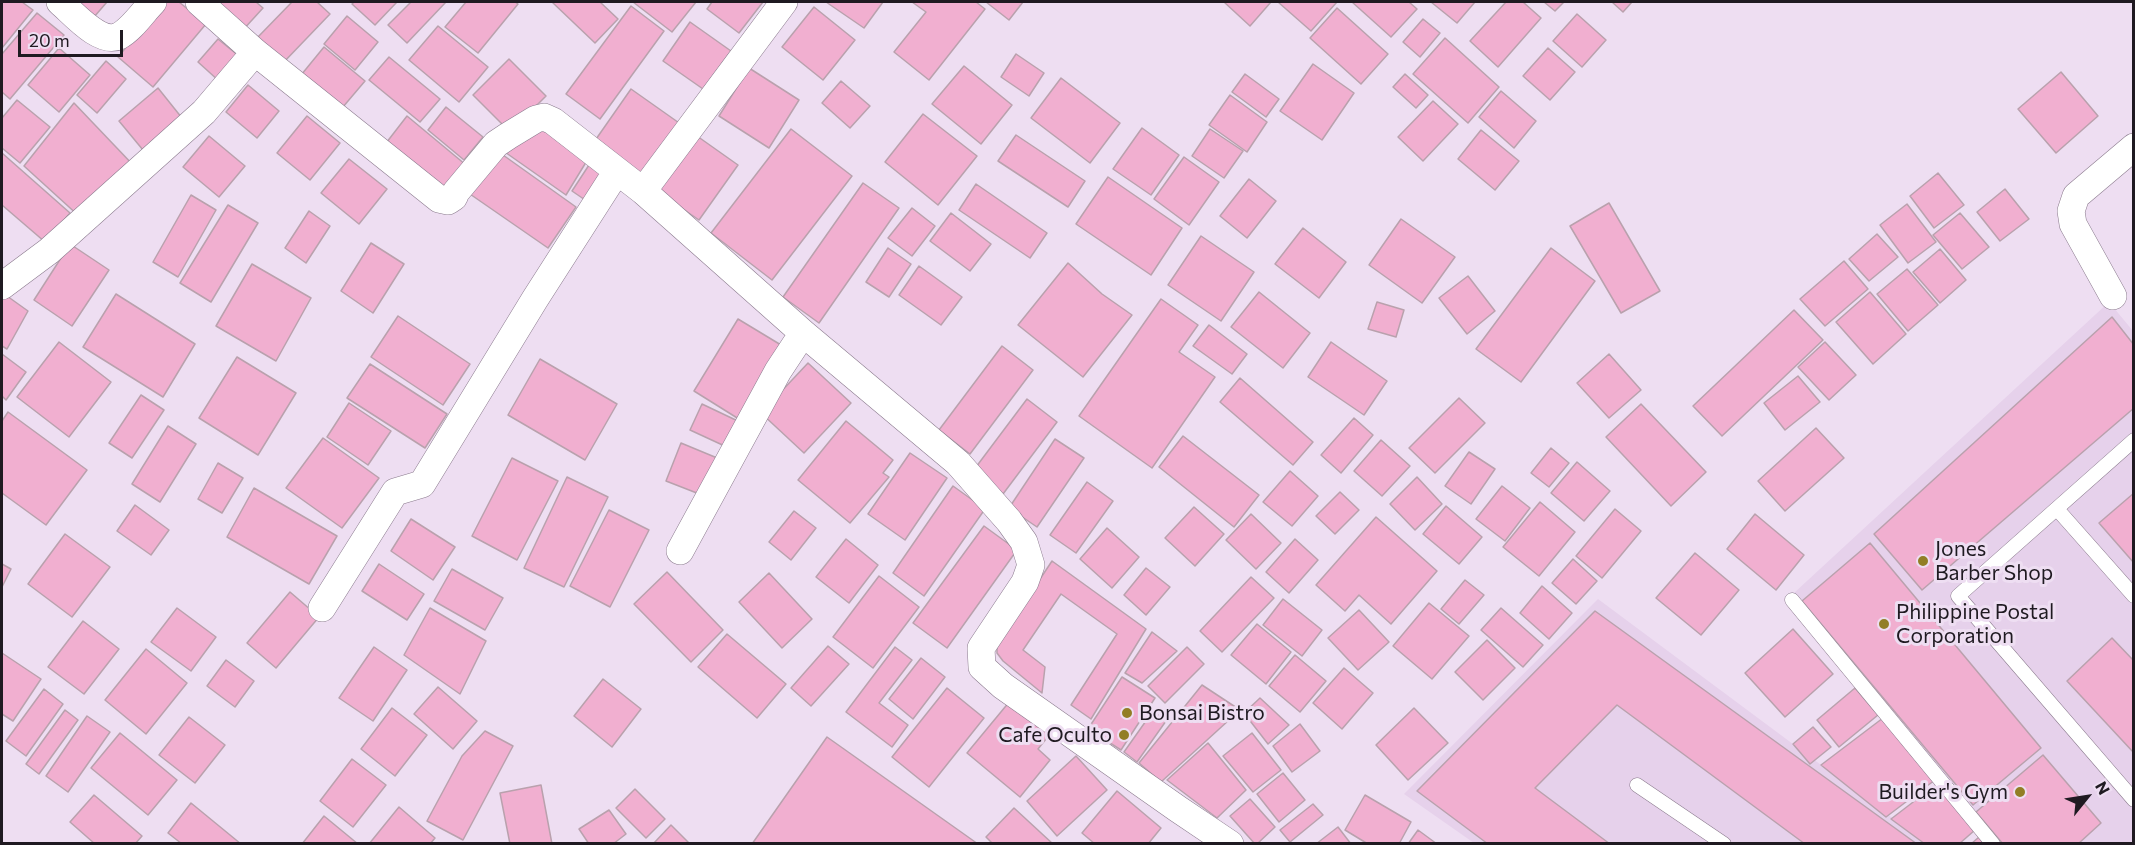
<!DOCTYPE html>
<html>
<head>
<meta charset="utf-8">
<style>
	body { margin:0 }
	#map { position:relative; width:2135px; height:845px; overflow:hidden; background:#eedef2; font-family:Commissioner,sans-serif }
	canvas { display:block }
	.frame { position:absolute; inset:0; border:3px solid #1f1a21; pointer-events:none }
	.north { position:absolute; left:2057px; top:767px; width:60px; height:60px; -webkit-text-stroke:4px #eedef2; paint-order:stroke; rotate:60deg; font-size:16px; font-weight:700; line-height:24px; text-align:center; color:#1f1a21 }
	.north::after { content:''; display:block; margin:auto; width:21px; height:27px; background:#1f1a21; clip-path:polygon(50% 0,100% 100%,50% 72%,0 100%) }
	.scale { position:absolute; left:18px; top:30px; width:105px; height:27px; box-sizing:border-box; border:3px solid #1f1a21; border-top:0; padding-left:8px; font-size:18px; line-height:21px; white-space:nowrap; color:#1f1a21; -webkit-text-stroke:4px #eedef2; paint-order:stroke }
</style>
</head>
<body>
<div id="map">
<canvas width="2135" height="845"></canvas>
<div class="frame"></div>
<div class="north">N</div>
<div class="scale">20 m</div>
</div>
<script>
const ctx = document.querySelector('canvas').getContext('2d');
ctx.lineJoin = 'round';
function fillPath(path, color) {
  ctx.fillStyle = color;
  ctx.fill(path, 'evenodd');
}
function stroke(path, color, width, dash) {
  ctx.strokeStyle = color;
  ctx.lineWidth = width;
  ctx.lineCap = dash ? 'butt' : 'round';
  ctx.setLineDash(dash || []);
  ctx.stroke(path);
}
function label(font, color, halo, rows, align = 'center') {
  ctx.font = font + ' Commissioner,sans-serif';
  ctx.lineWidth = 6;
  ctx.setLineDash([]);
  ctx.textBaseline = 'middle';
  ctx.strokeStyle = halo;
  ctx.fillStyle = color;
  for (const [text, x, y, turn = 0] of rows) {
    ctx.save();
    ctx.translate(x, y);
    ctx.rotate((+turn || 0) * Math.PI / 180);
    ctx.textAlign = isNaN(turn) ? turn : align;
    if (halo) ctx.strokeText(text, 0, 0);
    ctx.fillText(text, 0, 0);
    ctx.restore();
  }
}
const built = new Path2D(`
	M2109 302 2133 331 2134 843H2000L1794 593Z
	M1598 599 1926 843H1474L1404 794Z`);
const building = new Path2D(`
	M2 2H22L33 10 2 48Z
	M74 2H107L94 17Z
	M164 2H179L206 24 153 87 118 57Z
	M221 2H256L263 8 242 31 216 7Z
	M292 2H317L330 14 282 64 256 39Z
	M354 2H397L375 25 352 4Z
	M411 2H446L407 43 388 25Z
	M466 2H515L518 4 478 53 445 27Z
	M552 2H600L618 19 595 43Z
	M633 2H696L672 32Z
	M712 2H763L739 33 707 9Z
	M826 2H883L864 28Z
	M912 2H976L985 9 929 80 894 52 926 12Z
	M986 2H1023L1009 20Z
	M1224 2H1271L1250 26Z
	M1278 2H1337L1311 31Z
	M1352 2H1409L1417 9 1391 37Z
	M1431 2H1475L1457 23Z
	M1506 2H1523L1541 18 1498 67 1470 41Z
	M1544 2H1564L1555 11Z
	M1612 2H1632L1623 12Z
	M631 6 664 31 600 119 566 94Z
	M814 7 855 40 823 80 782 47Z
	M1337 8 1388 54 1361 84 1310 38Z
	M37 13 64 35 10 99 2 92V54Z
	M1577 14 1606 40 1582 67 1553 41Z
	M347 16 378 42 355 70 324 44Z
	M1423 19 1440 33 1420 57 1403 42Z
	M690 22 731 51 703 89 663 61Z
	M438 26 488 67 459 102 409 60Z
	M1445 38 1499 87 1468 123 1413 74Z
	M218 39 240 57 219 81 198 62Z
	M324 47 365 81 337 114 297 80Z
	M59 48 90 75 59 112 28 85Z
	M1548 48 1575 72 1550 100 1523 76Z
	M1016 54 1044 73 1029 96 1001 77Z
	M389 57 440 99 420 122 369 80Z
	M509 59 546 96 510 132 473 95Z
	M106 61 126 79 97 113 77 95Z
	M1313 64 1354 93 1322 140 1280 111Z
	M964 66 1012 105 981 144 932 104Z
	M749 68 799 100 769 148 719 116Z
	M2061 72 2098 116 2056 153 2018 109Z
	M1245 74 1279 99 1266 117 1232 92Z
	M1405 74 1428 95 1416 108 1393 87Z
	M1061 78 1120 123 1090 163 1031 118Z
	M841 81 870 106 850 128 822 103Z
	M248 85 279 111 257 138 226 112Z
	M158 88 182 118 143 150 119 121Z
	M631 89 682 125 646 178 594 142Z
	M1501 91 1536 121 1514 148 1479 117Z
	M1230 95 1267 122 1247 152 1209 125Z
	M17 100 50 127 20 163 2 148V118Z
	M1433 101 1458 124 1423 161 1398 137Z
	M74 103 135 167 80 217 24 166Z
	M446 107 483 137 464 160 428 130Z
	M923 114 977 156 938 205 885 162Z
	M307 116 340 143 310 180 277 153Z
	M407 116 466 165 441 196 383 147Z
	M539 125 588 159 566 195 502 150Z
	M1142 128 1179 155 1151 195 1113 169Z
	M791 129 852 176 772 280 711 233Z
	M1210 129 1243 151 1224 178 1192 156Z
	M1481 130 1519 161 1495 190 1458 159Z
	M1016 135 1085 181 1068 207 998 161Z
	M209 136 245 166 219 197 183 167Z
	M697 136 738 165 699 220 657 191Z
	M496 150 576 207 548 248 467 192Z
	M2 153 70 213 45 242 2 205Z
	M1184 157 1219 182 1189 225 1154 199Z
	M349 159 387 189 359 224 321 193Z
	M589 165 609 177 591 204 572 191Z
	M1938 173 1964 205 1934 228 1910 196Z
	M1108 177 1182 228 1151 275 1076 224Z
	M1249 179 1276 201 1247 238 1220 216Z
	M863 183 899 208 819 323 783 297Z
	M976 184 1047 233 1030 258 959 210Z
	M2005 189 2029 219 2000 241 1977 212Z
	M191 195 216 210 178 277 153 262Z
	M1609 203 1660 291 1621 313 1570 226Z
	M1907 204 1936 242 1908 263 1880 225Z
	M228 205 258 223 211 302 180 283Z
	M912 208 935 226 912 256 888 238Z
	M309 211 330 226 306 263 285 248Z
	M951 213 991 244 970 271 930 241Z
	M1960 213 1989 247 1962 269 1933 235Z
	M1401 219 1455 257 1422 303 1369 265Z
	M1303 228 1346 262 1319 298 1275 264Z
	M1877 234 1898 257 1869 281 1849 259Z
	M1201 236 1254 272 1221 321 1168 285Z
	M371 243 404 264 373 313 341 291Z
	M70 244 109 270 72 326 34 300Z
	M888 248 911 264 889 297 866 282Z
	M1551 248 1595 281 1521 382 1476 349Z
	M1940 249 1966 280 1940 303 1913 272Z
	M1844 261 1868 289 1825 326 1800 299Z
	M1068 263 1102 294 1132 315 1083 377 1018 325Z
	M252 264 311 298 276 361 216 326Z
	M919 266 962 297 941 325 899 295Z
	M1907 269 1938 305 1908 331 1877 294Z
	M1468 276 1495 311 1467 334 1439 298Z
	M1259 292 1310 333 1283 368 1231 327Z
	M1870 292 1906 334 1873 364 1836 322Z
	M116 294 195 344 163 397 83 347Z
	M7 296 28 311 7 349 2 346V300Z
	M1161 299 1198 325 1179 352 1215 377 1152 468 1079 416Z
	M1377 302 1404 310 1396 337 1368 329Z
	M1794 310 1823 340 1722 436 1693 406Z
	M398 316 470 364 443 405 371 357Z
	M2112 317 2134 345V408L1922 590 1874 534Z
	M738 319 786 348 742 421 694 391Z
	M1209 325 1247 354 1232 374 1193 346Z
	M59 342 111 382 69 437 17 397Z
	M1331 342 1387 381 1364 415 1308 377Z
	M1825 342 1856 375 1829 400 1798 367Z
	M1002 346 1033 370 970 454 939 430Z
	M2 354 26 372 6 400 2 396Z
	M1609 354 1641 390 1609 418 1577 383Z
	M237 357 296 393 258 455 199 418Z
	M540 359 617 404 585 460 508 415Z
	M808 363 851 403 804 453 761 413Z
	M370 364 447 414 425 448 347 398Z
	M1798 376 1820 402 1785 430 1764 403Z
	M1240 378 1313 442 1293 465 1220 402Z
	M141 395 164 410 132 458 109 443Z
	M1459 398 1485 423 1435 473 1409 448Z
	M1027 399 1057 422 1003 494 973 471Z
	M349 403 391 431 368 465 327 437Z
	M702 404 742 423 729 448 690 430Z
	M1641 404 1706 472 1671 506 1606 437Z
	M8 412 87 470 46 525 2 493V421Z
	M1354 418 1373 435 1341 473 1321 455Z
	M846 421 893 460 883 473 889 477 850 523 798 480Z
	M168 426 196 444 160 502 132 484Z
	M1816 428 1844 458 1785 511 1758 481Z
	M1183 436 1259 495 1234 527 1159 467Z
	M323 438 379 478 342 528 286 488Z
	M1055 439 1084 458 1037 527 1009 508Z
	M1381 440 1410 466 1382 496 1354 471Z
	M681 443 722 460 707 497 666 481Z
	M1551 448 1569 463 1549 487 1531 473Z
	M1469 452 1495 469 1471 504 1445 486Z
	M910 453 947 478 905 540 868 514Z
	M512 458 558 481 517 560 472 536Z
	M1577 462 1610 491 1584 521 1551 493Z
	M218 463 243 478 222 513 198 499Z
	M1290 471 1318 496 1292 526 1263 502Z
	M567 477 608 497 564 587 524 568Z
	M1417 477 1442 504 1415 530 1390 504Z
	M1087 482 1113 501 1076 553 1050 535Z
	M953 486 985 509 924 596 893 573Z
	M1502 486 1530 508 1505 541 1476 519Z
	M254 488 337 536 309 584 227 537Z
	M1340 492 1359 510 1335 534 1316 516Z
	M2134 493V563L2099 523Z
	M1540 502 1575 532 1539 576 1503 547Z
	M135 505 169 530 151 555 117 531Z
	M1446 506 1482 537 1459 564 1423 534Z
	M1194 507 1224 534 1195 566 1165 538Z
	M1615 509 1641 531 1602 578 1576 556Z
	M609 510 649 530 610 607 570 586Z
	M794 511 816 528 791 560 769 542Z
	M1251 514 1281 543 1256 569 1226 540Z
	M1755 514 1804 555 1776 590 1727 549Z
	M1376 517 1437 571 1391 624 1359 595 1345 611 1316 585Z
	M411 519 455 547 433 580 391 551Z
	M984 526 1017 550 947 648 913 623Z
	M1107 528 1139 557 1112 588 1080 559Z
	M65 534 110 567 72 617 28 584Z
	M846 539 878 565 849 603 816 577Z
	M1295 539 1318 560 1289 593 1266 572Z
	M1870 543 2041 748 1973 805 1802 601Z
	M1695 553 1739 590 1701 635 1656 598Z
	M1573 559 1597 581 1576 604 1552 583Z
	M1052 561 1146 629 1091 719 1071 705 1117 634 1061 594 1023 650 1045 667 1042 693 1003 661 997 653V644Z
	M2 564 11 569 2 587Z
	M379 564 424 594 407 620 362 591Z
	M1146 568 1170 587 1146 615 1124 595Z
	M452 569 503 598 485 630 434 601Z
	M667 572 723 630 691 662 634 604Z
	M769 573 812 619 782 648 739 602Z
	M879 576 919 607 873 668 833 637Z
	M1251 577 1274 598 1222 652 1200 631Z
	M1465 580 1484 595 1459 624 1441 609Z
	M1542 586 1572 613 1549 639 1520 613Z
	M290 592 319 617 276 668 247 643Z
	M1283 599 1322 630 1302 656 1263 625Z
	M1429 603 1469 636 1432 679 1393 646Z
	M177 608 216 637 191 671 151 642Z
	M430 608 486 641 460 694 404 655Z
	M1501 608 1543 645 1523 667 1481 630Z
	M1359 610 1389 642 1358 670 1328 638Z
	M1595 611 1917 844H1805L1617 705 1535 788 1610 844H1488L1417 791Z
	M83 621 119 649 84 694 48 667Z
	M1257 624 1291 652 1266 684 1231 655Z
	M1793 629 1833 674 1785 717 1745 673Z
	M1152 632 1177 651 1142 683 1125 673Z
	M727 634 786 684 757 718 698 667Z
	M2112 638 2134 661V753L2067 681Z
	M1487 640 1515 668 1483 700 1455 672Z
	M828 646 849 664 811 706 791 688Z
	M374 647 407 670 373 721 339 698Z
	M895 647 912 660 879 703 908 725 892 747 846 712Z
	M1187 647 1204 664 1165 703 1148 686Z
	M146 649 187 683 146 734 105 700Z
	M2 653 41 679 13 721 2 714Z
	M1295 655 1326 681 1300 712 1269 686Z
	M921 658 945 677 913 719 889 699Z
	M226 660 254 681 235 707 207 686Z
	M1344 668 1373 693 1342 729 1313 703Z
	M1122 677 1155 698 1121 750 1088 729Z
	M603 679 641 709 612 747 574 716Z
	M1202 685 1240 710 1161 782 1139 763Z
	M438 687 477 721 453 749 414 714Z
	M947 688 984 718 929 787 892 757Z
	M1855 688 1878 715 1839 747 1817 720Z
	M44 689 63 704 26 756 6 741Z
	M1260 698 1289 725 1268 744 1244 713Z
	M1010 701 1050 734 1038 749 1050 760 1020 797 967 753Z
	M392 708 427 735 395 776 361 749Z
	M1414 708 1448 743 1408 780 1376 745Z
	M65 710 78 720 39 774 26 764Z
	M1153 711 1166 721 1137 762 1124 752Z
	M87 716 110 732 68 792 46 776Z
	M189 717 225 745 195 783 159 755Z
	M1883 718 1935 780 1886 817 1821 765Z
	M1300 724 1320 751 1292 772 1273 746Z
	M1813 727 1831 747 1810 764 1793 744Z
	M485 731 513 746 463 840 427 821 462 756Z
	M120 733 177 780 148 815 91 768Z
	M1252 733 1281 770 1253 792 1223 756Z
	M827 737 978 844H752Z
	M1208 743 1246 790 1217 818 1167 780Z
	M2043 755 2101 823 2078 844H2003L1976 812Z
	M1076 756 1107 790 1057 836 1027 801Z
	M352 759 386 785 353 827 320 801Z
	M1283 773 1305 800 1279 822 1257 794Z
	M1938 783 1975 830 1959 844H1925L1891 819Z
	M541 785 552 844H510L500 793Z
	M635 789 665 819 646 838 616 808Z
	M1117 791 1161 828 1148 844H1095L1082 833Z
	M94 795 142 836 135 844H95L70 822Z
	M1365 795 1411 822 1399 844H1368L1345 830Z
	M1250 799 1275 827 1257 844H1255L1230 816Z
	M191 803 241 844H182L168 833Z
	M1313 804 1323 815 1290 842 1280 830Z
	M399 807 435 838 430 844H369Z
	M1014 808 1053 844H993L986 837Z
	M609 810 626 834 613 844H589L579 829Z
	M324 816 358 844H302Z
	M671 825 690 844H653Z
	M1338 827 1351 844H1316Z
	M1418 830 1437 844H1408Z
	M1979 837 1984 844H1971Z`);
const service = new Path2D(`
	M2134 440 1958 596 2134 800
	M2057 509 2134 596
	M1792 600 1993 844
	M1637 785 1724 844`);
const minor = new Path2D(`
	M60 2C73 13 100 45 119 36 132 29 143 12 153 2
	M199 2 255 52 439 199 448 201 454 197 456 192 496 144 508 136 536 119 544 117 553 121 643 191 803 333 958 463 1009 521 1024 542 1031 565 1025 582 981 648 982 667 1003 686 1178 809 1230 844
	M643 191 784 2
	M2 286 49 251 204 112 255 52
	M2113 296 2073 224 2071 211 2076 196 2134 147
	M680 551 778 371 803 333
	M322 608 395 492 422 484 535 299 617 171`);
const markers = [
	[1923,561,6,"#927e25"],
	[1884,624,6,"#927e25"],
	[1127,713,6,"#927e25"],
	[1124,735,6,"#927e25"],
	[2020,792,6,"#927e25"]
];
const poiNames = [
	["Jones",1935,549],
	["Barber Shop",1935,573],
	["Philippine Postal",1896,612],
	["Corporation",1896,636],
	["Bonsai Bistro",1139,713],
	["Cafe Oculto",1112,735,"right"],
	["Builder's Gym",2008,792,"right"]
];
fillPath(built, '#e6d1eb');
fillPath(building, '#f1afd0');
stroke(building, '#b9a1ad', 1.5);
stroke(service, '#8b7b8e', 15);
stroke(minor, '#8b7b8e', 28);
stroke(service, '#fff', 14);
stroke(minor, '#fff', 27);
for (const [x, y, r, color] of markers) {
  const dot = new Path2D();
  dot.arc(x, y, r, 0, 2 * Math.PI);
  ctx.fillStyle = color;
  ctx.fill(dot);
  stroke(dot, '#eedef2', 2);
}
label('21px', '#1f1a21', '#eedef2', poiNames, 'left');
</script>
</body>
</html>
